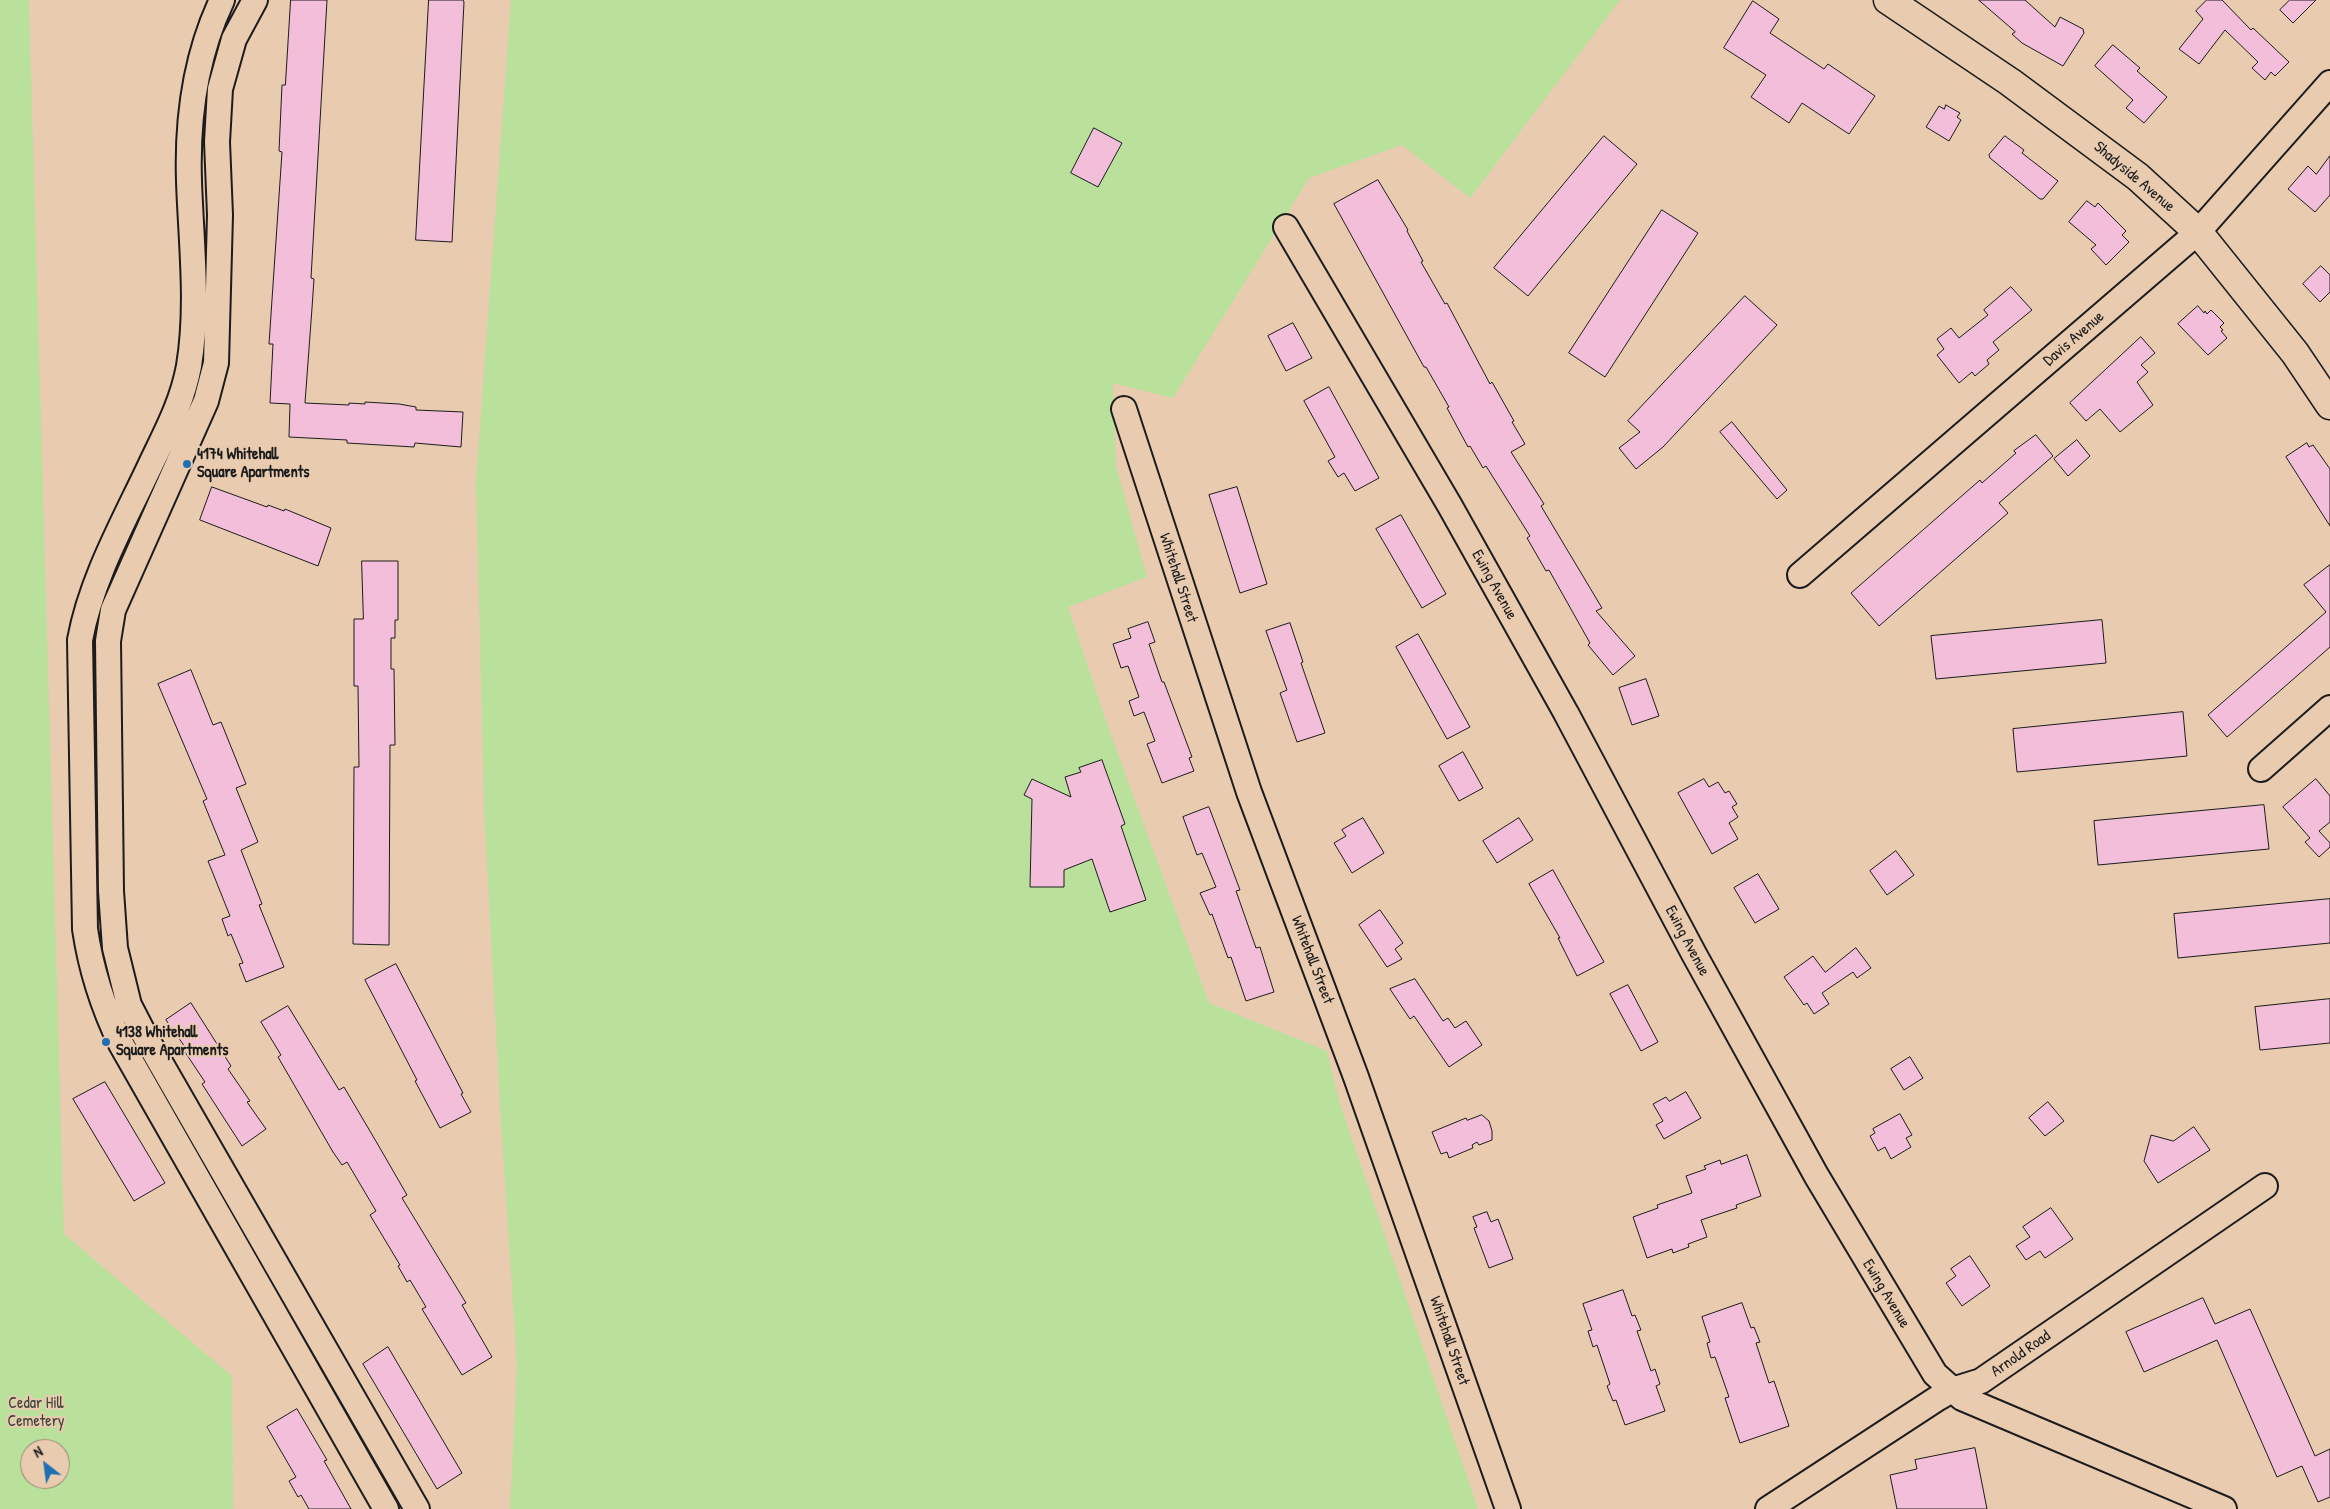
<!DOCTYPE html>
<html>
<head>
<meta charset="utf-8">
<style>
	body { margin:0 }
	#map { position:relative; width:2330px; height:1509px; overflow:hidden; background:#e9cbb0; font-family:"Patrick Hand",sans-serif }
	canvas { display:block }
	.north { position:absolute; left:20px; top:1439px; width:50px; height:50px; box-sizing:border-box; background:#e9cbb0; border:1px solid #978575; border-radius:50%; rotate:330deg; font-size:14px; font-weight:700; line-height:20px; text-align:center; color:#1c1c1c }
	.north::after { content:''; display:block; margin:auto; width:18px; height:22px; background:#1f6fb2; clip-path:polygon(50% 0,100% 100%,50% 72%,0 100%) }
</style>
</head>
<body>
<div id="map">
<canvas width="2330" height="1509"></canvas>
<div class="north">N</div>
</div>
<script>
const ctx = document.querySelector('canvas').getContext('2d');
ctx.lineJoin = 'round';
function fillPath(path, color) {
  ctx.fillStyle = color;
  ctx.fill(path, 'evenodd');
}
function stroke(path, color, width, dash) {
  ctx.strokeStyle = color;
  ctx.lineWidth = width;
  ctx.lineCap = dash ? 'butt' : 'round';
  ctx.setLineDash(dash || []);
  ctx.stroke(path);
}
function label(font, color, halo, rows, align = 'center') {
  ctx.font = font + ' "Patrick Hand",sans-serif';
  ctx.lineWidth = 4;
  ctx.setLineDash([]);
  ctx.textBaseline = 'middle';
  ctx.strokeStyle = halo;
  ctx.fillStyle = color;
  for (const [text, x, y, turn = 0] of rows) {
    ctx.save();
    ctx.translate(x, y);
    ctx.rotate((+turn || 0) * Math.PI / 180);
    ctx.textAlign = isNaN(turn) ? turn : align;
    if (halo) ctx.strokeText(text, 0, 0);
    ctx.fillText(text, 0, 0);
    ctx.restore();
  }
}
const green = new Path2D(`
	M0 0H29L64 1234 232 1376 233 1509H0ZM30 1449H60V1479H30Z
	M511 0H1620L1470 198 1402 145 1309 178 1173 398 1113 383 1116 466 1147 577 1068 607 1106 721 1209 1003 1327 1051 1340 1104 1478 1509H510L517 1365 500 1106 484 807 476 481Z`);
const building = new Path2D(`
	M291 0H327L311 278 314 279 312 308 305 403 349 405V403L365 404V402L399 404 416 407V410L463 412 461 447 415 443 414 447 347 443V440L289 437 290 404 270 403 273 344H269L282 152 279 151 282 85H285Z
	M429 0H463L464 2 452 242 416 240Z
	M1979 0H2025L2055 27 2060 17 2083 29 2084 33 2063 66 2022 43 2012 34 2015 32Z
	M2207 0H2222L2251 30 2253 28 2289 62 2275 76 2271 72 2265 80 2252 68 2258 62 2225 30 2199 64 2179 49 2203 19 2196 11Z
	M2290 0H2316L2293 23 2280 10Z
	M1753 1 1779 19 1770 33 1824 69 1828 64 1875 96 1849 134 1802 103 1789 123 1751 97 1766 75 1724 48Z
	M2113 45 2140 68 2137 71 2167 97 2144 123 2126 108 2133 100 2095 66Z
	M1946 105 1960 113 1957 117 1961 120 1949 141 1926 127 1939 106 1944 109Z
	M1094 128 1122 143 1098 187 1071 173Z
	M1604 136 1637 164 1528 296 1494 268Z
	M2005 136 2024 150 2022 153 2058 181 2043 199H2040L1990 158 1989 155Z
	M2330 156V195L2315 212 2288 189 2308 166 2316 174Z
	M1378 180 1408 230 1407 231 1423 261 1421 262 1445 304 1447 303 1490 384 1492 382 1514 421 1512 422 1525 444 1511 452 1544 504 1541 506 1602 608 1596 611 1635 656 1613 675 1588 645 1590 643 1549 570 1546 571 1527 538 1530 536 1486 466 1483 468 1470 446 1468 447 1447 408 1449 407 1426 367H1424L1334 204Z
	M2087 201 2095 207 2098 203 2126 231 2122 235 2129 242 2106 265 2091 249 2096 245 2069 222Z
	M1662 210 1698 233 1605 377 1569 353Z
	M2321 266 2330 275V292L2320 302 2303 284Z
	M2011 287 2032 310 1993 342 1999 350 1987 360 1989 364 1975 376 1972 372 1959 383 1937 355 1944 349 1937 339 1951 328 1959 338 1988 315 1984 310Z
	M1745 296 1777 325 1663 447 1636 469 1619 448 1640 432 1628 421Z
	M2198 306 2204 313 2205 311 2207 314 2211 310 2224 323 2220 327 2223 330 2221 331 2227 338 2208 355 2178 324Z
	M1293 323 1312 358 1286 371 1268 336Z
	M2141 337 2155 353 2141 365 2148 372 2137 382 2153 405 2120 432 2100 409 2086 421 2070 403Z
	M1329 387 1379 478 1355 491 1344 473 1338 477 1328 461 1335 457 1304 401Z
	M1732 422 1787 490 1777 499 1720 432Z
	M2036 435 2053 456 1999 503 2008 513 1879 626 1851 593 1980 480 1982 483 2016 453 2014 451Z
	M2077 440 2090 456 2068 476 2054 459Z
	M2307 443 2309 447 2313 445 2330 469V526L2286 457Z
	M212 487 267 507 268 505 284 511 285 509 331 528 318 566 200 520Z
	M1237 487 1267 584 1240 593 1209 495Z
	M1401 515 1446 594 1422 608 1376 529Z
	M362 561H398V620H395V638H391V669H394L395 745H390L389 945 353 944 354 767H359L358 686H354V619H363Z
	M2330 565V647L2227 737 2208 715 2326 612 2304 585Z
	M2102 620 2106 663 1936 679 1931 636Z
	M1148 622 1155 642 1149 644 1162 682H1164L1192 757 1189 758 1194 771 1162 783 1147 744 1155 741 1144 712 1134 716 1129 701 1139 697 1128 666 1121 668 1113 644 1131 638 1128 629Z
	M1290 623 1303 662 1301 663 1325 733 1297 742 1280 693 1287 690 1266 631Z
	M1418 634 1470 727 1447 739 1396 647Z
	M191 670 213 725 221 722 246 784 236 788 258 842 241 850 262 904 259 905 284 967 246 982 239 964 243 963 231 934 228 936 222 919 230 916 208 861 225 855 203 801 207 799 158 684Z
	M1646 679 1659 716 1632 725 1619 688Z
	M2183 712 2187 756 2017 772 2013 729Z
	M1463 752 1483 788 1459 801 1439 766Z
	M1102 760 1125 824 1121 826 1146 900 1110 912 1092 859 1064 870V887H1030L1032 799 1024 795 1032 779 1071 797 1065 777 1081 772 1079 768Z
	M1704 779 1709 787 1718 782 1725 793 1729 791 1737 804 1732 807 1738 817 1729 823 1738 839 1712 854 1678 793Z
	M2316 779 2330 796V822L2319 831 2330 843V847L2319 857 2305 842 2310 838 2283 807Z
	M2264 805 2269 849 2098 865 2094 821Z
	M1209 807 1240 890 1236 891 1256 948 1260 947 1274 992 1246 1001 1231 957 1228 958 1212 914 1210 915 1200 893 1216 887 1202 853 1197 855 1183 817Z
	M1363 818 1384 853 1352 873 1334 843 1346 836 1342 830Z
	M1519 818 1533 840 1497 863 1483 841Z
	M1896 851 1914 875 1887 895 1870 871Z
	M1553 870 1604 962 1577 976 1558 938H1560L1529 884Z
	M1758 874 1779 909 1755 923 1734 888Z
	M2330 899V943L2178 958 2174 914Z
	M1380 910 1403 943 1395 949 1402 959 1387 967 1359 925Z
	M1856 948 1871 968 1857 978 1853 972 1822 993 1829 1004 1814 1014 1807 1003 1804 1005 1784 977 1813 956 1825 972Z
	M396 964 463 1093 461 1094 471 1112 440 1128 415 1081 417 1080 365 980Z
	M1415 979 1443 1021 1448 1018 1455 1028 1466 1021 1482 1045 1449 1067 1414 1016 1410 1019 1390 989Z
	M1628 985 1658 1042 1641 1051 1610 994Z
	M2330 999V1043L2260 1050 2255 1007Z
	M191 1003 231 1066 228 1069 250 1101 247 1102 266 1129 242 1146 202 1084 205 1082 183 1049 185 1047 166 1020Z
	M288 1006 339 1090 344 1087 377 1143 407 1195 402 1198 466 1303 462 1305 492 1357 462 1375 422 1309 426 1307 410 1280 407 1282 398 1266 400 1265 370 1215 376 1211 347 1162 342 1165 333 1152 278 1057 281 1055 261 1022Z
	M1910 1057 1923 1078 1904 1090 1891 1069Z
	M105 1082 165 1183 134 1201 73 1099Z
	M1686 1092 1701 1118 1664 1139 1656 1125 1663 1121 1653 1104 1666 1097 1669 1101Z
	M2048 1102 2064 1121 2045 1136 2029 1118Z
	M1900 1114 1912 1135 1906 1138 1911 1147 1891 1159 1885 1147 1878 1151 1870 1136 1875 1133 1873 1129Z
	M1482 1115 1489 1121 1492 1131V1140L1479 1145 1477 1142 1472 1145 1473 1148 1449 1158 1447 1152 1441 1154 1432 1132 1466 1118 1467 1120Z
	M2194 1127 2210 1150 2158 1183 2144 1161 2151 1135 2173 1141Z
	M1747 1155 1761 1196 1736 1205 1737 1208 1701 1220 1707 1237 1688 1244 1689 1247 1673 1253 1672 1249 1647 1258 1633 1217 1658 1208 1657 1205 1692 1193 1686 1176 1706 1169 1704 1166 1720 1160 1721 1164Z
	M2051 1208 2073 1239 2045 1258 2040 1251 2026 1260 2016 1246 2030 1237 2023 1227Z
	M1487 1212 1491 1222 1498 1219 1513 1259 1489 1268 1474 1228 1477 1227 1473 1217Z
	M1970 1256 1990 1286 1962 1306 1946 1283 1956 1276 1951 1269Z
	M1623 1290 1632 1316 1635 1315 1641 1330 1637 1331 1651 1371 1655 1369 1660 1384 1656 1386 1665 1411 1625 1425 1616 1400 1613 1401 1607 1386 1610 1384 1597 1345 1593 1347 1588 1331 1592 1330 1583 1304Z
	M2203 1298 2215 1324 2250 1309 2315 1456 2330 1449V1497L2318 1502 2302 1466 2277 1477 2217 1340 2144 1372 2126 1332Z
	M1742 1303 1751 1328 1754 1327 1760 1342 1756 1343 1769 1383 1774 1381 1789 1426 1740 1443 1725 1398 1729 1397 1715 1357 1711 1358 1707 1343 1710 1342 1702 1317Z
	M388 1347 462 1473 437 1489 363 1364Z
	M297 1409 327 1460 324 1461 351 1509H309L301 1495 298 1497 289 1481 296 1477 267 1427Z
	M1975 1448 1987 1509H1897L1890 1475 1917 1469 1915 1460Z`);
const minor = new Path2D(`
	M222 0C195 57 187 119 189 181 191 242 199 305 189 366 182 404 165 434 149 468 123 523 91 580 80 640L85 929C91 970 103 1007 121 1044L386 1509
	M255 0 234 39 220 89 217 142 220 215 216 363 206 401 113 610 108 641 111 891 115 948 129 1005 145 1036 417 1509
	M1286 227 1450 506 1566 713 1694 954 1816 1175 1935 1374 1962 1398 2224 1509
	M1124 409 1249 792 1356 1077 1508 1509
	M1800 575 2198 232 2330 83
	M2261 769 2330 708
	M1768 1509 1938 1398 1952 1390 1981 1381 2265 1186`);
const tertiary = new Path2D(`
	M1888 0 2010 82 2138 177 2198 232 2295 353 2330 405`);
const markers = [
	[187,464,5,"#1f6fb2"],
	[106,1042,5,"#1f6fb2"]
];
const streetNames = [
	["Shadyside Avenue",2134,177,40],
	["Davis Avenue",2074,339,-41],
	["Whitehall Street",1178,578,72],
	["Ewing Avenue",1494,585,61],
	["Ewing Avenue",1687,941,62],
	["Whitehall Street",1312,960,69],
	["Ewing Avenue",1886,1294,59],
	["Whitehall Street",1449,1341,71],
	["Arnold Road",2021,1354,-35]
];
const poiNames = [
	["4174 Whitehall",197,455],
	["Square Apartments",197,473],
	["4138 Whitehall",116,1033],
	["Square Apartments",116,1051]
];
const parkNames = [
	["Cedar Hill",36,1404],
	["Cemetery",36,1422]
];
fillPath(green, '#b9e19c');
fillPath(building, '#f3beda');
stroke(building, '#1c1c1c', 1);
stroke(minor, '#1c1c1c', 28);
stroke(tertiary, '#1c1c1c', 31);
stroke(minor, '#e9cbb0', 24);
stroke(tertiary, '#e9cbb0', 28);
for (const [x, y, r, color] of markers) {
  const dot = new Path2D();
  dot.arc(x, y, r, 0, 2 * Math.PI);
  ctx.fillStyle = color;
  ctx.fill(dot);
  stroke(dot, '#e9cbb0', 2);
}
label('16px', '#1c1c1c', '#e9cbb0', streetNames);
label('bold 16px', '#1c1c1c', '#e9cbb0', poiNames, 'left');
label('16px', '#3b4336', '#e9cbb0', parkNames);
</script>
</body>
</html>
